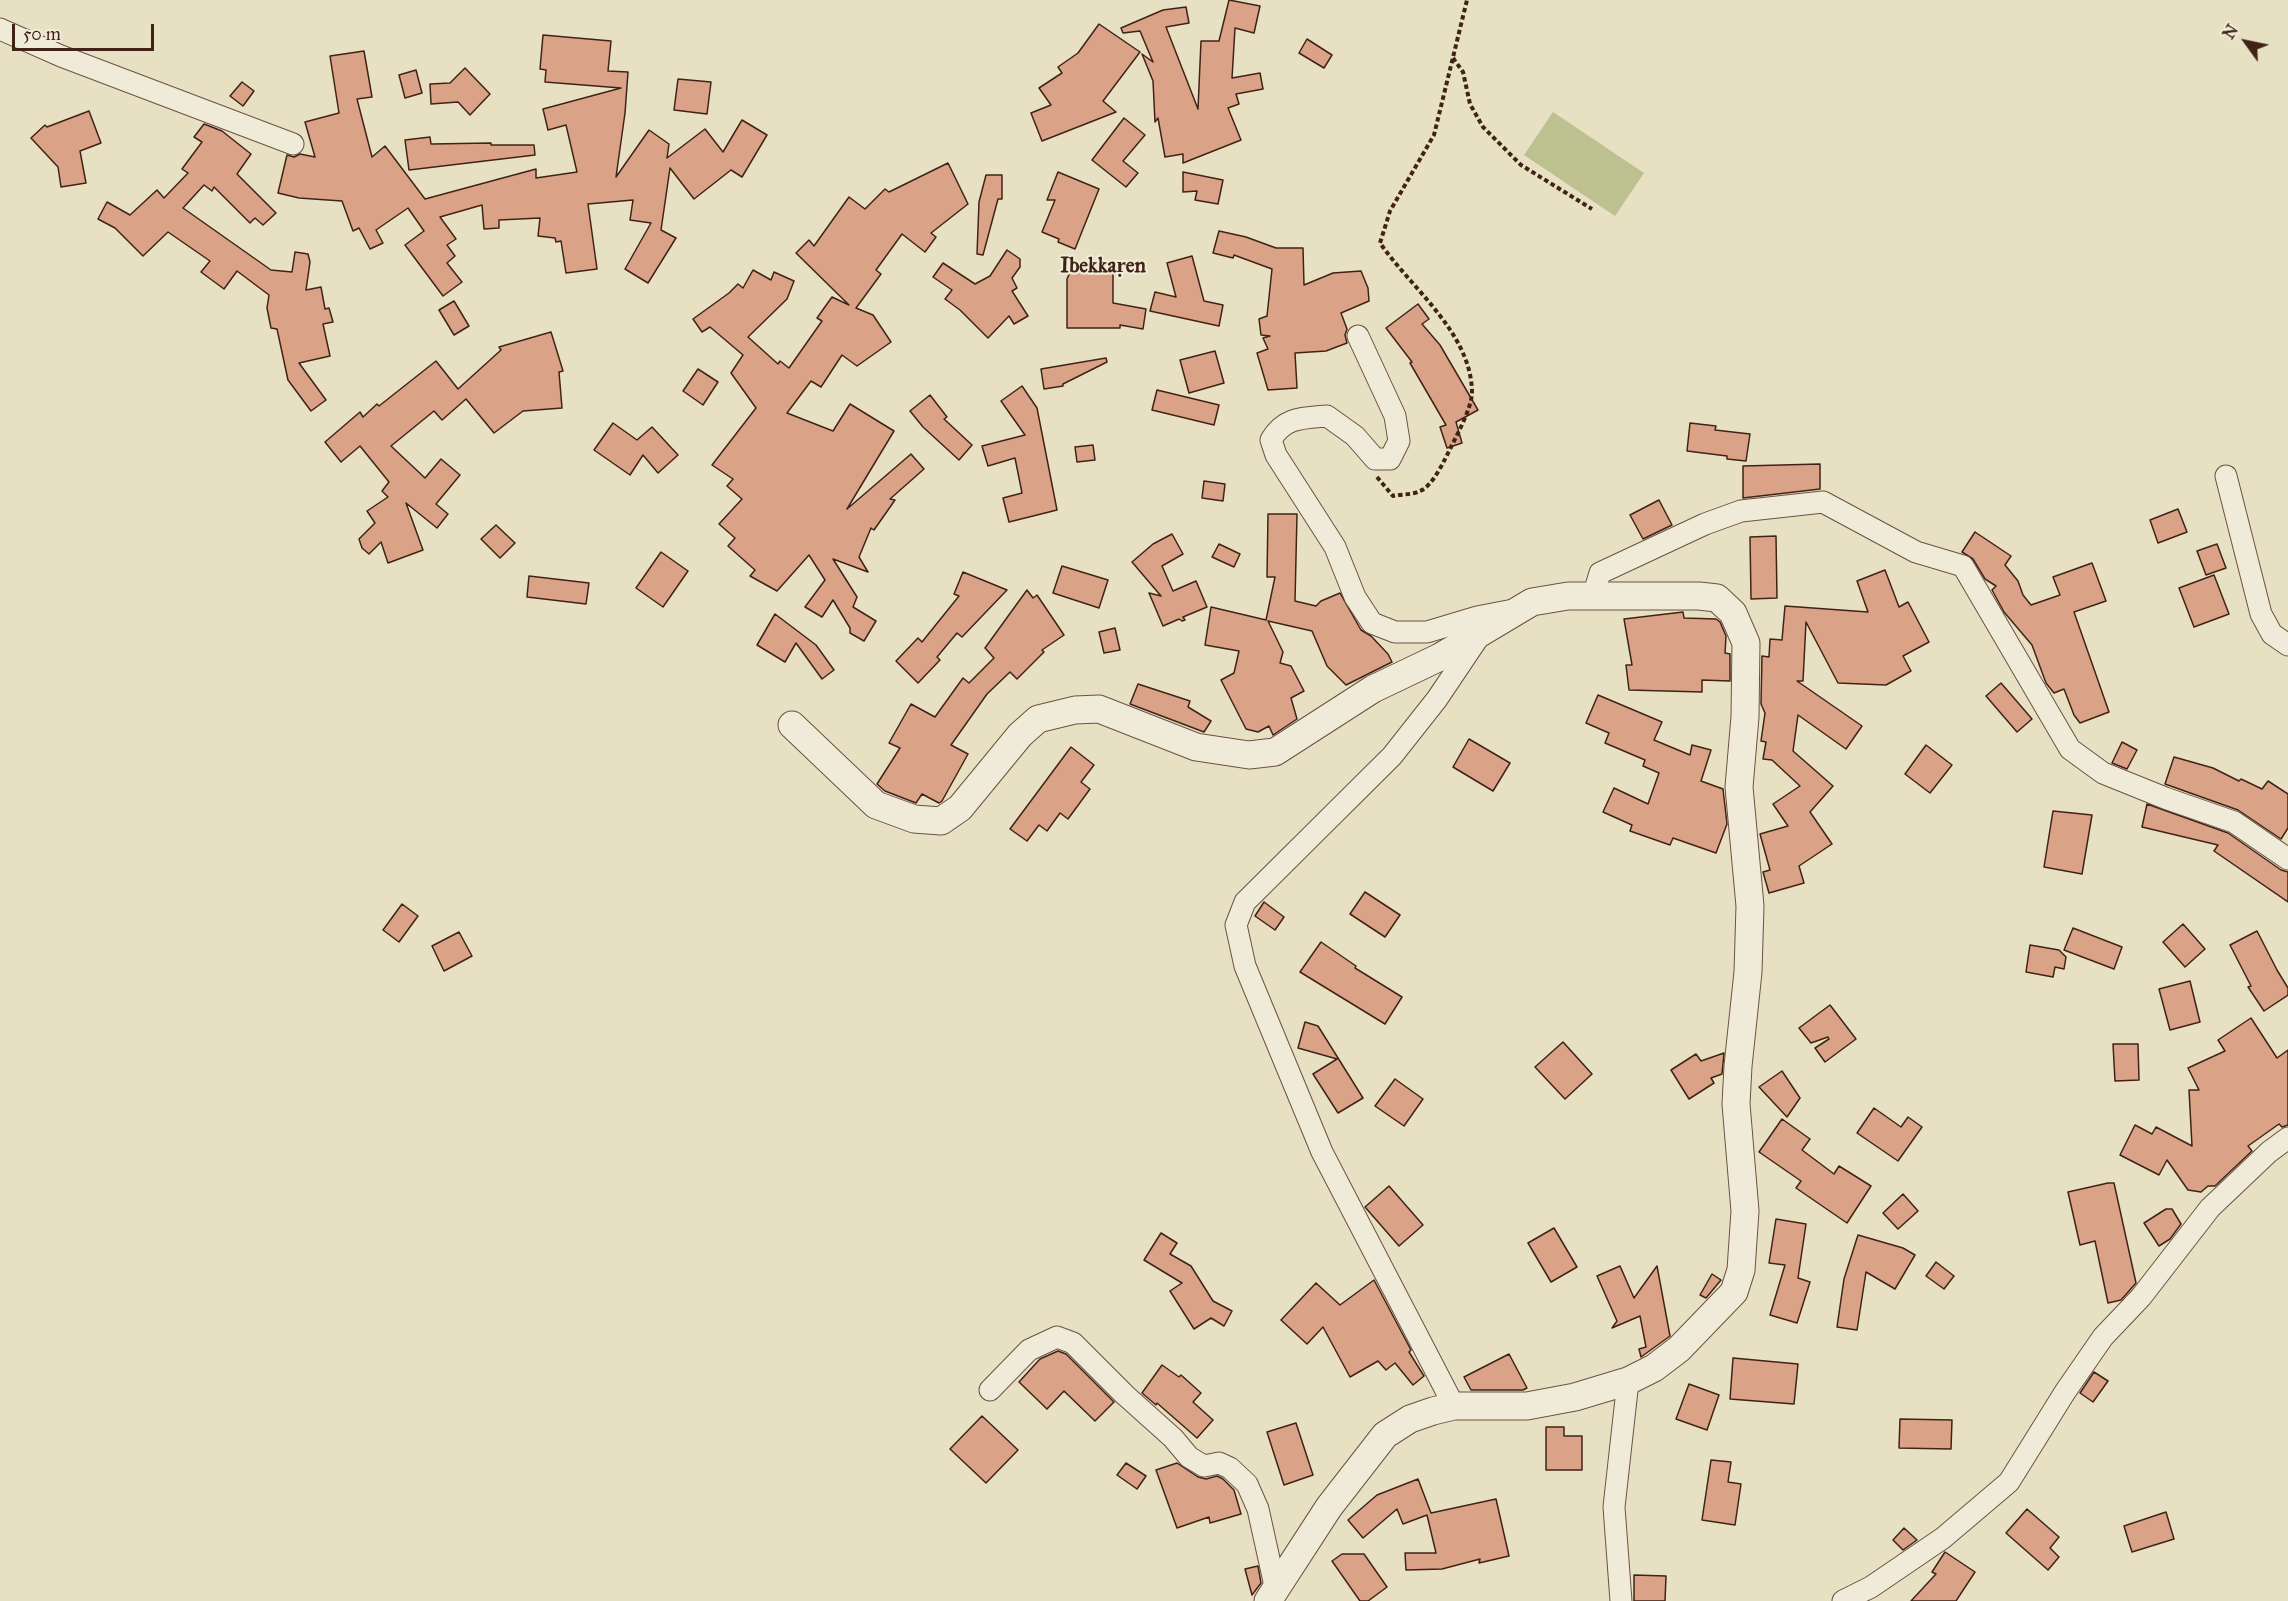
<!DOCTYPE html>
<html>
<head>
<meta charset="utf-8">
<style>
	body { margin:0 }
	#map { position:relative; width:2288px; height:1601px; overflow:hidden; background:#e8e0c3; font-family:"IM FELL Great Primer",serif }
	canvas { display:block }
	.north { position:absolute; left:2216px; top:12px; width:60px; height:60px; -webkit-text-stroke:4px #f0ebd8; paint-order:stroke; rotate:303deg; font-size:16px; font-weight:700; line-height:24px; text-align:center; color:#402316 }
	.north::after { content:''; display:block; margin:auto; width:21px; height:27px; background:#402316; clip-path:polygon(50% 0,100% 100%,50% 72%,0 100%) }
	.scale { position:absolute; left:12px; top:24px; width:142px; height:27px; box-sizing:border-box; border:3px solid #402316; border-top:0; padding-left:8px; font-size:18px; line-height:21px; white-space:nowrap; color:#402316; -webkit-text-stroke:4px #f0ebd8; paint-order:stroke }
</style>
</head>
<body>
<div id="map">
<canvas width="2288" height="1601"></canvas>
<div class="north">N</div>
<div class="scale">50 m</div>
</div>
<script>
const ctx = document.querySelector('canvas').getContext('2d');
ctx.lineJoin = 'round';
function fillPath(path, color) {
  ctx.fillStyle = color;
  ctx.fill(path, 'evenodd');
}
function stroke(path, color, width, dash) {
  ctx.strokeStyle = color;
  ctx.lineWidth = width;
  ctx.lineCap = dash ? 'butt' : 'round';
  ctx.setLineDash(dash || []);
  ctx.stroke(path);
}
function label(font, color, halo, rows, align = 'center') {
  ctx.font = font + ' "IM FELL Great Primer",serif';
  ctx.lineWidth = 4.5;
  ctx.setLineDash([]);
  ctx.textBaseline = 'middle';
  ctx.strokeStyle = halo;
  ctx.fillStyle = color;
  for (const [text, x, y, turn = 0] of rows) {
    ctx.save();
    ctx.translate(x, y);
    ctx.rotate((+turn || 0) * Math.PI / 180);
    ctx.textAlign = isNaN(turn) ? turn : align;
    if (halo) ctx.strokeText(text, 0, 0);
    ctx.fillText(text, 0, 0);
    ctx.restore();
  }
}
const green = new Path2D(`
	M1553 112 1644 173 1615 216 1524 155Z`);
const building = new Path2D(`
	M1229 0 1260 6 1254 33 1235 28 1232 78 1260 73 1263 89 1236 94 1239 104 1228 108 1241 140 1183 163V154L1165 157 1158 118 1155 122 1153 81 1142 54 1153 62 1140 31 1123 33 1121 28 1163 10 1186 7 1189 23 1166 27 1198 109 1201 41H1219Z
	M1099 24 1140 52 1103 101 1116 112 1042 141 1031 113 1051 105 1039 88 1062 73 1058 67 1078 53Z
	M543 35 611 41 608 71 628 72 625 113 616 177 649 130 669 144 667 158 705 129 723 152 742 120 767 135 742 177 731 170 694 199 670 168 661 230 676 238 648 283 625 269 651 223 630 220 633 200 588 204 597 269 566 273 561 241 556 242 555 238 538 236 540 218 499 220V228L484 229 482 205 440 217 456 239 447 245 455 256 447 263 462 282 443 296 405 245 424 231 408 208 376 230 383 243 370 249 359 228 353 231 342 201 299 198 278 193 287 155 294 157 300 154 315 157 305 122 339 113 330 56 364 51 372 97 357 99 372 157 385 146 425 199 536 169V178L577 172 566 125 548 130 543 109 621 88 545 82 546 70 540 69Z
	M1307 39 1332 55 1324 68 1299 53Z
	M465 68 490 94 470 115 458 102 431 104 430 84 450 83Z
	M416 70 422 93 405 98 399 75Z
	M678 79 711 82 707 114 674 110Z
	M242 82 254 91 243 106 230 96Z
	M89 111 101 143 80 151 86 183 61 187 58 167 31 138 45 125 47 127Z
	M1124 118 1145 135 1123 161 1138 173 1126 187 1092 160Z
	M204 124 222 131 251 154 237 174 276 213 263 225 255 218 250 223 214 187 212 191 204 185 183 208 271 270 292 272 295 252 308 254 310 262 306 290 321 287 325 309 329 308 333 322 323 324 330 356 299 363 326 400 311 411 288 380 277 329 271 328 267 308 269 295 237 271 224 289 201 272 210 261 168 232 143 256 115 228 98 219 107 202 130 215 157 190 164 198 188 173 182 169 202 142 194 137Z
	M430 137 431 144 491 143V145H534L535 155 409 170 405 140Z
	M948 163 968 204 931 233 936 237 925 252 902 234 876 270 881 274 856 308 873 315 891 342 857 366 842 355 821 387 811 381 787 413 833 431 850 404 894 431 847 509 911 454 924 469 890 499 895 500 874 530 871 528 859 557 868 572 833 559 857 597 853 607 876 621 864 641 850 633V628L833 600 822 617 805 607 825 580 809 555 777 591 750 576 755 570 728 546 735 538 719 524 742 499 727 486 733 479 712 465 756 408 731 373 743 355 710 327 702 332 693 319 729 293 738 284 743 288 753 270 771 280 774 272 794 281 787 299 748 337 778 364 780 361 789 368 822 321 817 318 832 297 849 305 796 253 809 240 814 246 849 197 865 209 885 189 889 192Z
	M1058 172 1099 189 1075 249 1058 242 1059 239 1042 232 1055 200H1047Z
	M1183 172 1223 180 1218 204 1195 200 1197 191 1183 192Z
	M986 175H1002V199H998L983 255 977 254 979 202Z
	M1219 231 1246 237 1276 248H1303L1304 285 1333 273 1361 271 1368 288 1369 301 1341 313 1347 329 1345 335 1347 343 1326 351 1295 353 1297 388 1268 390 1257 353 1268 349 1263 338 1270 336 1261 335 1259 319 1267 316 1272 269 1234 255 1233 258 1213 253Z
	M1007 250 1020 259V267L1012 278 1017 288 1012 291 1028 316 1014 324 1009 316 988 338 960 310 945 299 952 290 933 277 943 263 975 284 990 276Z
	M1192 256 1204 301 1223 305 1219 326 1150 311 1155 292 1176 297 1167 263Z
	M1073 265 1092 273H1113V303L1146 309 1143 329 1120 325V328H1067V279Z
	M454 301 469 326 454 335 439 310Z
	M1418 304 1429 319 1422 324 1440 345 1478 410 1456 422 1462 443 1447 448 1440 427 1446 425 1410 363 1412 362 1386 328Z
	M551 332 563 371 559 372 562 408 523 411 494 433 466 399 442 420 434 411 391 446 425 478 441 459 460 475 436 504 448 514 437 528 406 503 423 550 388 563 381 542 369 554 362 548 359 539 375 523 367 511 388 497 382 491 389 482 360 446 341 462 325 442 360 412 363 417 377 404 379 406 436 361 458 389 501 350 499 347Z
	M1215 351 1224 383 1189 393 1180 360Z
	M1106 358 1107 362 1063 384V386L1044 389 1041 369Z
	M698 369 718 382 703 405 683 391Z
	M1022 386 1037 408 1057 510 1009 522 1003 498 1022 493 1015 458 988 466 982 446 1025 435 1001 401Z
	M1157 390 1219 405 1214 425 1152 410Z
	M930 395 947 417 944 419 972 445 959 460 923 427 910 411Z
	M613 423 637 440 652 427 678 455 658 473 643 455 630 475 594 450Z
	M1690 423 1716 426 1715 430 1750 434 1746 461 1727 459V456L1687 451Z
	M1093 445 1095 460 1077 462 1075 447Z
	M1820 464V489L1743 498V466Z
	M1204 481 1225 484 1223 501 1202 498Z
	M1659 500 1672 525 1643 539 1630 515Z
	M2178 509 2187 532 2158 543 2150 520Z
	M1268 514H1297L1295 601 1316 606 1321 601 1340 593 1361 630 1371 636 1388 654 1392 662 1346 685 1327 666 1312 631 1268 621 1283 652 1280 663 1291 666 1304 691 1291 698 1297 719 1273 735 1269 726 1258 732 1246 729 1221 680 1234 673 1239 651 1205 645 1211 607 1266 620 1275 577H1267Z
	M496 525 515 543 500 558 481 539Z
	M1975 532 2011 556 2005 565 2018 581 2023 595 2031 605 2060 595 2053 577 2092 563 2106 601 2074 612 2109 712 2080 723 2074 715 2064 689 2054 693 2046 683 2032 645 2004 612 1992 590 1996 586 1985 579 1973 559 1962 552Z
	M1172 534 1183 554 1162 566 1173 591 1196 581 1207 607 1183 617 1185 620 1182 621 1179 619 1163 626 1149 593 1161 596 1132 562 1153 544Z
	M1776 536 1777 598 1751 599 1750 537Z
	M1219 544 1240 554 1234 567 1212 557Z
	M2217 544 2226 568 2206 575 2197 551Z
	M661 552 688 571 663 607 636 588Z
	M1062 566 1108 580 1099 608 1053 593Z
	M1885 570 1899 607 1908 602 1929 642 1903 656 1911 671 1886 685 1838 683 1806 622 1803 681H1797L1862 726 1846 749 1798 715 1793 751 1833 786 1810 812 1832 844 1799 866 1804 883 1769 893 1763 872 1770 870 1760 834 1788 826 1773 804 1800 786 1772 760 1763 759 1766 742 1761 741 1765 713 1761 704 1762 656 1769 657 1770 639 1782 640 1785 606 1868 612 1857 581Z
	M963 572 1007 590 962 637 957 633 937 657 940 660 918 683 896 661 918 638 922 642 959 596 954 594Z
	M2214 575 2229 614 2194 627 2179 588Z
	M529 576 589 583 586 604 527 597Z
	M1027 590 1033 598 1037 595 1064 635 1042 650 1044 652 1017 679 1010 672 987 694 951 745 968 754 942 801 939 803 922 794 916 803 885 791 877 784 900 748 889 743 911 704 935 717 963 678 969 683 994 658 985 648Z
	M1683 612 1684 618 1716 619 1720 622 1726 636 1725 653 1730 654V681L1702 680V692L1629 690 1626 665H1632L1624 619Z
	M775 614 816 645 834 670 822 679 796 643 785 662 757 645Z
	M1115 628 1120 650 1104 653 1099 632Z
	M2001 683 2032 719 2017 732 1986 696Z
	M1138 684 1190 701 1188 707 1211 721 1204 732 1130 704Z
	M1598 695 1662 722 1654 740 1690 755 1692 745 1711 750 1701 781 1723 789 1727 824 1716 853 1673 838 1670 845 1630 831 1632 825 1603 812 1614 788 1648 804 1659 773 1643 766 1645 760 1605 743 1609 733 1586 723Z
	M1469 739 1510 763 1493 791 1453 767Z
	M2122 742 2137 750 2127 769 2112 763Z
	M1926 745 1952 765 1930 793 1905 774Z
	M1071 747 1094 765 1081 782 1090 789 1068 819 1060 813 1047 831 1039 825 1027 841 1010 829Z
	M2174 757 2213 768 2239 781 2241 779 2262 789 2268 781 2288 794V828L2281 839 2238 810 2165 784Z
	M2147 804 2228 833 2281 870 2288 872V902L2214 851 2218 845 2142 827Z
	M2053 811 2092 815 2082 874 2044 867Z
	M1365 892 1400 915 1385 937 1350 914Z
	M1264 902 1284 917 1275 930 1255 916Z
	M402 904 418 916 399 942 383 930Z
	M2183 924 2205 949 2185 967 2163 942Z
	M2073 928 2122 947 2114 969 2064 950Z
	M2257 931 2277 970 2288 988V995L2264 1011 2248 987 2251 986 2230 945Z
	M459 932 472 956 444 971 432 946Z
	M1321 942 1356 966 1355 968 1402 997 1385 1024 1300 972Z
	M2030 945 2059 950 2066 957 2064 969 2055 967 2053 977 2026 972Z
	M2190 981 2200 1022 2170 1030 2159 989Z
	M1830 1005 1856 1039 1825 1062 1815 1048 1829 1039 1828 1037 1811 1043 1799 1028Z
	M2251 1018 2277 1058 2288 1050V1125L2282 1127 2279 1124 2248 1146 2252 1151 2215 1186H2208L2201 1192 2188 1190 2167 1160 2159 1175 2120 1155 2135 1125 2152 1134 2156 1127 2192 1146 2189 1090H2199L2188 1068 2225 1051 2218 1040Z
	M1305 1022 1318 1026 1363 1098 1338 1113 1313 1074 1337 1059 1298 1048Z
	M1563 1042 1592 1074 1565 1099 1535 1067Z
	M2113 1044H2138L2139 1080 2115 1081Z
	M1724 1053 1722 1074 1711 1078 1714 1083 1689 1099 1671 1070 1696 1054 1701 1061Z
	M1782 1071 1800 1098 1787 1117 1759 1087Z
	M1395 1079 1423 1099 1404 1126 1375 1106Z
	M1874 1108 1901 1127 1908 1117 1922 1127 1898 1161 1857 1133Z
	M1782 1119 1810 1139 1802 1150 1834 1174 1839 1166 1871 1186 1847 1223 1796 1188 1801 1181 1759 1152Z
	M2108 1183H2114L2136 1283 2121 1300 2108 1303 2095 1241 2080 1245 2068 1192Z
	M1389 1186 1423 1225 1399 1246 1365 1207Z
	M1903 1194 1918 1211 1898 1229 1883 1213Z
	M2166 1209H2172L2181 1224 2170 1239 2159 1246 2144 1223Z
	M1776 1219 1806 1224 1798 1278 1810 1282 1797 1323 1770 1315 1785 1265 1769 1263Z
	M1554 1228 1577 1267 1551 1282 1528 1243Z
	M1161 1233 1177 1243 1170 1254 1191 1266 1213 1301 1232 1311 1224 1326 1211 1318 1194 1329 1170 1291 1182 1283 1144 1260Z
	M1858 1235 1903 1248 1915 1255 1895 1289 1866 1272 1857 1330 1837 1327 1844 1279Z
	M1936 1262 1954 1276 1944 1289 1926 1276Z
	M1620 1266 1634 1298 1657 1266 1670 1336 1641 1357 1639 1349 1646 1347 1640 1316 1612 1328 1617 1321 1597 1276Z
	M1712 1274 1721 1280 1706 1298 1700 1295Z
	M1374 1280 1411 1350 1409 1352 1424 1376 1413 1385 1395 1363 1386 1370 1378 1361 1350 1377 1323 1327 1307 1344 1281 1320 1316 1283 1340 1305Z
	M1058 1351 1066 1354 1114 1402 1095 1421 1064 1391 1047 1409 1019 1382 1040 1359Z
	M1509 1354 1527 1388 1523 1390H1471L1464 1377Z
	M1733 1358 1798 1364 1794 1404 1730 1399Z
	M1162 1365 1179 1377 1181 1375 1201 1393 1193 1402 1213 1420 1197 1438 1157 1403 1156 1405 1142 1393Z
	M2094 1372 2108 1381 2093 1402 2080 1393Z
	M1689 1384 1719 1395 1707 1430 1676 1419Z
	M982 1416 1018 1450 986 1483 950 1449Z
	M1900 1419 1952 1420 1951 1449 1899 1448Z
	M1296 1423 1313 1475 1284 1485 1267 1432Z
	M1546 1427H1564V1436H1582V1470H1546Z
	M1711 1460 1731 1462 1728 1482 1741 1484 1735 1525 1702 1520Z
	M1126 1463 1146 1476 1137 1489 1117 1475Z
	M1177 1463 1198 1477 1206 1479 1217 1476 1223 1479 1234 1490 1241 1514 1210 1523 1209 1517 1177 1528 1156 1470Z
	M1418 1479 1431 1513 1496 1499 1509 1556 1479 1563 1480 1559 1442 1569 1406 1570 1405 1553H1436L1427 1515 1403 1524 1397 1509 1363 1538 1348 1520 1377 1495Z
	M2027 1509 2059 1537 2050 1548 2059 1557 2048 1570 2006 1533Z
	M2166 1512 2174 1539 2132 1552 2124 1526Z
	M1904 1528 1917 1540 1903 1550 1893 1540Z
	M1945 1552 1975 1572 1956 1601H1911L1936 1574 1932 1572Z
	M1342 1554H1364L1387 1587 1368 1601H1360L1332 1561Z
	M1258 1566 1261 1583 1252 1595 1245 1569Z
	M1634 1575 1666 1576 1665 1601H1634Z`);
const path = new Path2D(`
	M1453 58 1463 72 1470 104 1483 127 1521 165 1592 209
	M1377 477 1393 496C1401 494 1413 495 1420 491 1433 486 1445 459 1451 447 1458 433 1472 407 1472 392 1471 333 1412 289 1380 243L1390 211 1434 135 1467 0`);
const minor = new Path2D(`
	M0 29 61 56 293 144
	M1358 336 1395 416 1399 441 1390 459H1375L1355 436 1327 416C1303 418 1284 417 1271 440L1276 455 1335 547 1355 597 1372 623 1395 632H1427L1477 617 1508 611
	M2226 476 2261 614 2272 634 2288 645
	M1593 596 1600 573 1705 524 1741 511 1823 502 1916 552 1963 566 2070 749 2103 773 2165 798 2234 822 2288 859
	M990 1390 1029 1350 1057 1337 1073 1343 1125 1395 1173 1438 1189 1457 1204 1466 1219 1463 1230 1468 1247 1484 1258 1509 1275 1586
	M1454 1406 1322 1152 1245 966 1236 925 1245 902 1392 756 1437 699 1480 635
	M1621 1601 1614 1507 1628 1381
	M1843 1601 1871 1587 1943 1538 2009 1482 2065 1392 2103 1337 2141 1297 2210 1208 2269 1152 2288 1138`);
const tertiary = new Path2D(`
	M792 725 876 805 914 819 941 821 960 808 1020 735 1038 719 1075 710 1099 709 1196 747 1249 755 1275 752 1373 689 1440 657 1532 602 1568 596H1699L1717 598 1733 613 1746 643 1745 717 1739 787 1750 906 1748 972 1738 1066 1736 1104 1745 1211 1741 1270 1734 1292 1679 1349 1654 1368 1628 1381 1575 1397 1527 1406H1454L1433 1411 1410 1419 1385 1435 1329 1507 1268 1601`);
const quarterNames = [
	["Ibekkaṛen",1103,267]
];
fillPath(green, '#bdc08f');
fillPath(building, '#daa388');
stroke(building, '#402316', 1.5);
stroke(minor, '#6a5241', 23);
stroke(tertiary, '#6a5241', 29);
stroke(path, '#402316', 4, [4.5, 3]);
stroke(minor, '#f0ebd8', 21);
stroke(tertiary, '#f0ebd8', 27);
label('bold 21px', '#402316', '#f0ebd8', quarterNames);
</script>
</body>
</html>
